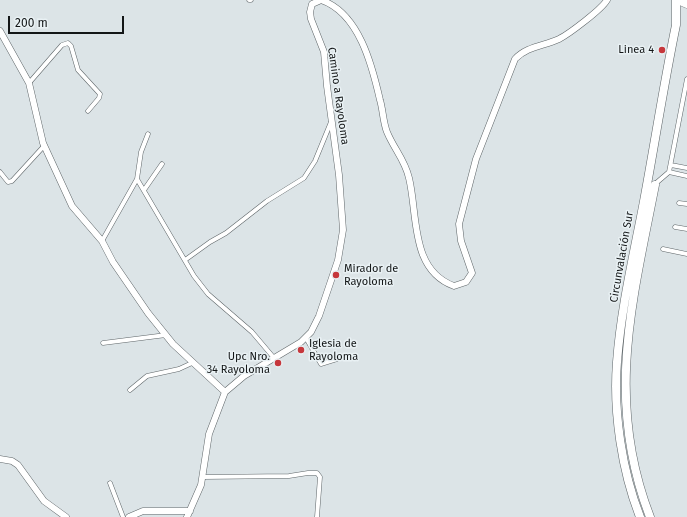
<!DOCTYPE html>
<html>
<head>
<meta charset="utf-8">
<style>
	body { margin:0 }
	#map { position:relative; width:687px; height:517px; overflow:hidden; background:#dce4e7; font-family:"Fira Sans",sans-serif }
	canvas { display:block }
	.scale { position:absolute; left:8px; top:16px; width:116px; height:18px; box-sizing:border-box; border:2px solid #131617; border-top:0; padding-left:5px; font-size:12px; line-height:14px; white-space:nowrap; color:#131617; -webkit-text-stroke:3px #e9f1f4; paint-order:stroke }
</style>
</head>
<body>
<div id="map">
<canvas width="687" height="517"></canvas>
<div class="scale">200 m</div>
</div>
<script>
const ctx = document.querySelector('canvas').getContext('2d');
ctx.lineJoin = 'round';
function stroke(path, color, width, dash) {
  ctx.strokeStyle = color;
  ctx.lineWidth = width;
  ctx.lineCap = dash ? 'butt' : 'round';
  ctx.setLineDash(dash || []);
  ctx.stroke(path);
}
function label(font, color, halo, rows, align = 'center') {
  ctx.font = font + ' "Fira Sans",sans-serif';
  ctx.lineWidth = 3;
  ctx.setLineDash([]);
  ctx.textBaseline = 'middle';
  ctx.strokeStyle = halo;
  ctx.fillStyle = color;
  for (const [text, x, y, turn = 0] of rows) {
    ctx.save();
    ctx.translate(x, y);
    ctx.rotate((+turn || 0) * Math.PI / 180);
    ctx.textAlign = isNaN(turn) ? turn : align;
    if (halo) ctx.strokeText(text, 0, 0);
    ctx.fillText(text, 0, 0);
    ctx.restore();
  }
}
const street = new Path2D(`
	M249 0H251
	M29 83 62 45 68 43 71 46 78 70 100 94 99 98 88 111
	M671 165 687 168
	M0 172 8 182 12 181 44 146
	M669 172 687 176
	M137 179 194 276 208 294 252 332 274 358
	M655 184 669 172 687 79
	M144 190 162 164
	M679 203 687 204
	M675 227 687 229
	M102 241 137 179 141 152 148 134
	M663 249 687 254
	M185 260 210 242 226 233 267 201 304 178 315 161 331 122
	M306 338 321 364 337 359
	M103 343 166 335
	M130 390 147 376 179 369 192 363
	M203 477 289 476 308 473H317L320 477 317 517
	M110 483 123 517`);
const secondary = new Path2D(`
	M0 31 29 83 43 143 72 206 102 241 113 262 148 313 173 344 225 392
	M0 459 12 461 18 465 44 501 66 517
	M129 517 143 511H190
	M187 517 201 485 209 434 225 392 244 376 301 342 311 332 319 316 338 260 343 230 339 175 327 86 324 52 311 19 310 12 312 4 321 0C359 13 372 65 380 100 383 110 383 122 387 132 394 149 405 160 409 178 418 215 410 270 454 286L466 282 472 273 461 241 459 224 476 159 515 59C527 46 544 46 559 39 569 34 602 9 607 0`);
const highway = new Path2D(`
	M678 0 687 4
	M640 517C622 471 613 412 617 362 621 308 634 254 644 201 655 142 664 83 676 25V0
	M650 517C605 401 632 302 655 185`);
const markers = [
	[662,50,4,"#c6373c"],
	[336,275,4,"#c6373c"],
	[301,350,4,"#c6373c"],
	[278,363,4,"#c6373c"]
];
const poiNames = [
	["Linea 4",654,50],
	["Mirador de",344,269,"left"],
	["Rayoloma",344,282,"left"],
	["Iglesia de",309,344,"left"],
	["Rayoloma",309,357,"left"],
	["Upc Nro.",270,357],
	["34 Rayoloma",270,370]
];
const streetNames = [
	["Camino a Rayoloma",338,96,82],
	["Circunvalación Sur",622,257,-80]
];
stroke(street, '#5e6568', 5);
stroke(secondary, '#5e6568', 7);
stroke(highway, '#5e6568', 9);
stroke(street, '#fff', 4);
stroke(secondary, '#fff', 6);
stroke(highway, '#fff', 8);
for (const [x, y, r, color] of markers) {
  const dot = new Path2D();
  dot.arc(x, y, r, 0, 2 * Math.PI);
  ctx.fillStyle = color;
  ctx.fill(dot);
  stroke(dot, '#e9f1f4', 1.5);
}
label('11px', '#131617', '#e9f1f4', poiNames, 'right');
label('11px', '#131617', '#e9f1f4', streetNames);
</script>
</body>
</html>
